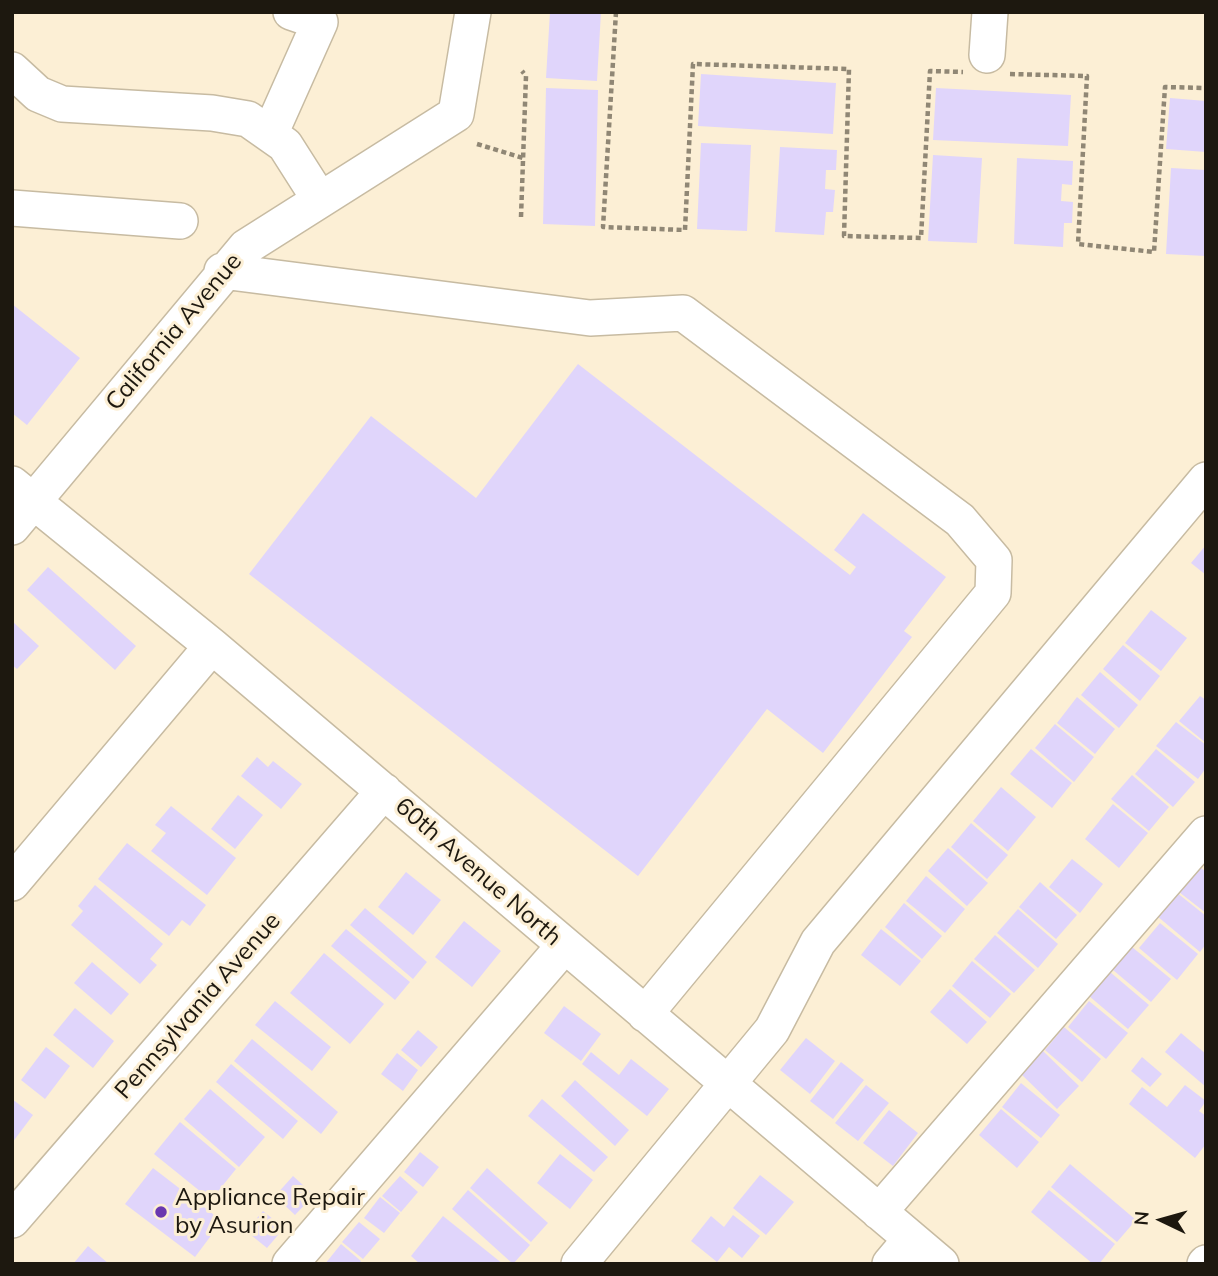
<!DOCTYPE html>
<html>
<head>
<meta charset="utf-8">
<style>
	body { margin:0 }
	#map { position:relative; width:1218px; height:1276px; overflow:hidden; background:#fcefd5; font-family:Mulish,sans-serif }
	canvas { display:block }
	.frame { position:absolute; inset:0; border:14px solid #1d180f; pointer-events:none }
	.north { position:absolute; left:1127px; top:1185px; width:70px; height:70px; -webkit-text-stroke:5px #fcefd5; paint-order:stroke; rotate:275deg; font-size:19px; font-weight:700; line-height:28px; text-align:center; color:#1d180f }
	.north::after { content:''; display:block; margin:auto; width:24px; height:32px; background:#1d180f; clip-path:polygon(50% 0,100% 100%,50% 72%,0 100%) }
</style>
</head>
<body>
<div id="map">
<canvas width="1218" height="1276"></canvas>
<div class="frame"></div>
<div class="north">N</div>
</div>
<script>
const ctx = document.querySelector('canvas').getContext('2d');
ctx.lineJoin = 'round';
function fillPath(path, color) {
  ctx.fillStyle = color;
  ctx.fill(path, 'evenodd');
}
function stroke(path, color, width, dash) {
  ctx.strokeStyle = color;
  ctx.lineWidth = width;
  ctx.lineCap = dash ? 'butt' : 'round';
  ctx.setLineDash(dash || []);
  ctx.stroke(path);
}
function label(font, color, halo, rows, align = 'center') {
  ctx.font = font + ' Mulish,sans-serif';
  ctx.lineWidth = 6;
  ctx.setLineDash([]);
  ctx.textBaseline = 'middle';
  ctx.strokeStyle = halo;
  ctx.fillStyle = color;
  for (const [text, x, y, turn = 0] of rows) {
    ctx.save();
    ctx.translate(x, y);
    ctx.rotate((+turn || 0) * Math.PI / 180);
    ctx.textAlign = isNaN(turn) ? turn : align;
    if (halo) ctx.strokeText(text, 0, 0);
    ctx.fillText(text, 0, 0);
    ctx.restore();
  }
}
const building = new Path2D(`
	M550 12H601L597 81 546 78Z
	M701 74 836 83 833 134 698 126Z
	M546 88 598 90 595 226 543 224Z
	M936 88 1071 95 1068 146 933 140Z
	M1170 98 1206 101V152L1166 149Z
	M701 143 751 145 747 231 697 229Z
	M780 147 837 150 836 170H826L825 189 835 190 833 212H826L824 235 775 232Z
	M933 155 982 158 977 243 928 241Z
	M1017 158 1073 161 1072 185 1062 184 1061 201 1073 202 1072 223H1064L1063 247 1014 244Z
	M1171 168 1206 170V256L1166 254Z
	M12 304 80 358 27 425 12 413Z
	M578 364 850 575 856 567 834 550 863 513 946 577 904 631 912 637 823 753 767 709 638 876 249 574 371 416 476 498Z
	M1206 545V575L1191 563Z
	M48 567 136 646 115 670 27 590Z
	M1151 610 1187 638 1161 671 1125 643Z
	M12 621 39 646 17 669 12 665Z
	M1123 645 1160 676 1140 701 1103 669Z
	M1100 672 1138 705 1119 728 1081 695Z
	M1200 696 1206 700V743L1179 721Z
	M1077 697 1115 729 1095 754 1057 723Z
	M1176 722 1206 745V768L1198 779 1156 746Z
	M1055 724 1094 757 1074 782 1035 748Z
	M1031 749 1072 783 1052 808 1010 774Z
	M1156 749 1195 782 1173 807 1135 774Z
	M257 757 268 767 273 761 302 784 281 809 241 776Z
	M1132 775 1169 807 1149 831 1111 799Z
	M1001 787 1036 817 1008 851 973 821Z
	M238 795 263 815 235 849 211 829Z
	M1113 804 1148 833 1119 868 1085 839Z
	M171 806 236 858 207 895 151 851 166 833 155 825Z
	M971 823 1008 855 987 879 951 847Z
	M127 843 206 905 190 926 182 920 169 936 98 879Z
	M948 848 988 883 967 906 928 871Z
	M1072 859 1103 884 1080 913 1049 887Z
	M1200 867 1206 872V913L1179 892Z
	M406 872 441 900 413 935 378 907Z
	M926 876 965 909 945 933 906 901Z
	M1040 882 1077 915 1056 939 1019 907Z
	M95 885 163 944 150 959 157 965 140 984 71 925 83 911 78 906Z
	M1176 892 1206 916V944L1200 952 1157 916Z
	M904 903 942 936 922 959 885 927Z
	M365 908 427 962 413 979 350 925Z
	M1018 909 1058 944 1038 968 997 933Z
	M464 921 501 951 472 987 435 957Z
	M1160 923 1198 954 1177 980 1139 948Z
	M346 929 410 982 395 1000 331 946Z
	M881 929 921 961 900 986 861 955Z
	M995 935 1035 970 1014 993 974 959Z
	M1132 947 1171 979 1151 1002 1113 970Z
	M324 953 384 1004 350 1044 290 993Z
	M972 961 1011 994 990 1018 952 986Z
	M92 962 129 994 111 1015 74 983Z
	M1110 972 1149 1005 1128 1029 1089 996Z
	M950 989 987 1022 967 1044 930 1012Z
	M275 1001 331 1047 312 1071 255 1025Z
	M1089 1001 1128 1033 1106 1059 1068 1027Z
	M564 1006 601 1034 581 1061 544 1033Z
	M75 1008 114 1041 93 1068 53 1035Z
	M1064 1027 1101 1059 1082 1082 1045 1050Z
	M418 1030 438 1047 421 1067 401 1050Z
	M1181 1033 1206 1054V1087L1165 1052Z
	M806 1038 835 1061 810 1094 780 1070Z
	M252 1039 338 1112 321 1134 234 1061Z
	M46 1047 70 1066 45 1099 21 1080Z
	M1043 1051 1079 1086 1057 1109 1021 1074Z
	M591 1052 619 1075 631 1059 669 1089 647 1116 582 1064Z
	M397 1053 418 1070 403 1091 381 1074Z
	M1142 1057 1162 1074 1150 1087 1131 1071Z
	M841 1062 864 1080 833 1119 810 1101Z
	M231 1064 298 1121 283 1139 216 1082Z
	M575 1080 629 1130 615 1146 561 1096Z
	M1021 1083 1060 1115 1041 1138 1002 1107Z
	M866 1085 889 1103 858 1141 835 1123Z
	M1185 1085 1206 1101 1199 1111 1206 1116V1144L1195 1158 1129 1104 1142 1087 1167 1107Z
	M210 1089 265 1137 239 1167 184 1119Z
	M12 1099 33 1115 12 1143Z
	M542 1099 608 1157 594 1172 528 1116Z
	M1001 1109 1039 1142 1017 1168 979 1135Z
	M889 1110 918 1133 893 1166 863 1143Z
	M180 1122 236 1169 211 1200 154 1154Z
	M420 1152 439 1167 423 1187 404 1172Z
	M560 1154 593 1180 570 1209 537 1183Z
	M1070 1164 1136 1220 1117 1242 1051 1187Z
	M153 1168 222 1221 195 1257 125 1204Z
	M487 1168 548 1223 531 1242 470 1188Z
	M760 1175 794 1202 766 1235 733 1208Z
	M293 1176 314 1195 295 1215 275 1196Z
	M400 1176 418 1192 401 1212 382 1196Z
	M468 1190 530 1245 513 1264 452 1209Z
	M1049 1190 1115 1244 1099 1264H1093L1031 1212Z
	M380 1197 400 1213 384 1233 364 1218Z
	M263 1211 284 1228 267 1248 246 1231Z
	M733 1215 760 1236 742 1258 729 1247 717 1262 691 1241 711 1216 724 1227Z
	M443 1216 503 1264H420L411 1256Z
	M359 1222 380 1239 363 1259 342 1242Z
	M341 1244 361 1261 359 1264H325Z
	M88 1246 109 1264H73Z`);
const path = new Path2D(`
	M616 12 603 227 685 230 693 64 849 69 844 236 921 238 930 71 963 72
	M1010 74 1087 76 1078 244 1154 252 1165 87 1206 88
	M477 144 523 158
	M521 217 526 76 522 71`);
const minor = new Path2D(`
	M987 55 990 12
	M12 70 38 94 62 104 212 113 248 119 285 145 320 200
	M270 134 320 22 291 12
	M12 208 180 221
	M222 271 590 318 683 313 960 520 994 560 993 593 645 1014
	M12 484 212 646 941 1264
	M12 527 246 247 456 114 473 12
	M12 883 212 646
	M879 1212 1206 834
	M12 1220 384 791
	M290 1264 564 946
	M579 1264 772 1030 818 942 1206 480
	M890 1264 911 1239
	M1205 1264 1206 1263`);
const markers = [
	[161,1212,7,"#6937af"]
];
const streetNames = [
	["California Avenue",174,332,-50],
	["60th Avenue North",478,872,41],
	["Pennsylvania Avenue",198,1006,-49]
];
const poiNames = [
	["Appliance Repair",175,1198],
	["by Asurion",175,1226]
];
fillPath(building, '#e0d5fb');
stroke(minor, '#c7bba2', 38);
stroke(path, '#908775', 4.5, [5, 3.5]);
stroke(minor, '#fff', 35);
for (const [x, y, r, color] of markers) {
  const dot = new Path2D();
  dot.arc(x, y, r, 0, 2 * Math.PI);
  ctx.fillStyle = color;
  ctx.fill(dot);
  stroke(dot, '#fcefd5', 2.5);
}
label('24px', '#1d180f', '#fcefd5', streetNames);
label('24px', '#1d180f', '#fcefd5', poiNames, 'left');
</script>
</body>
</html>
